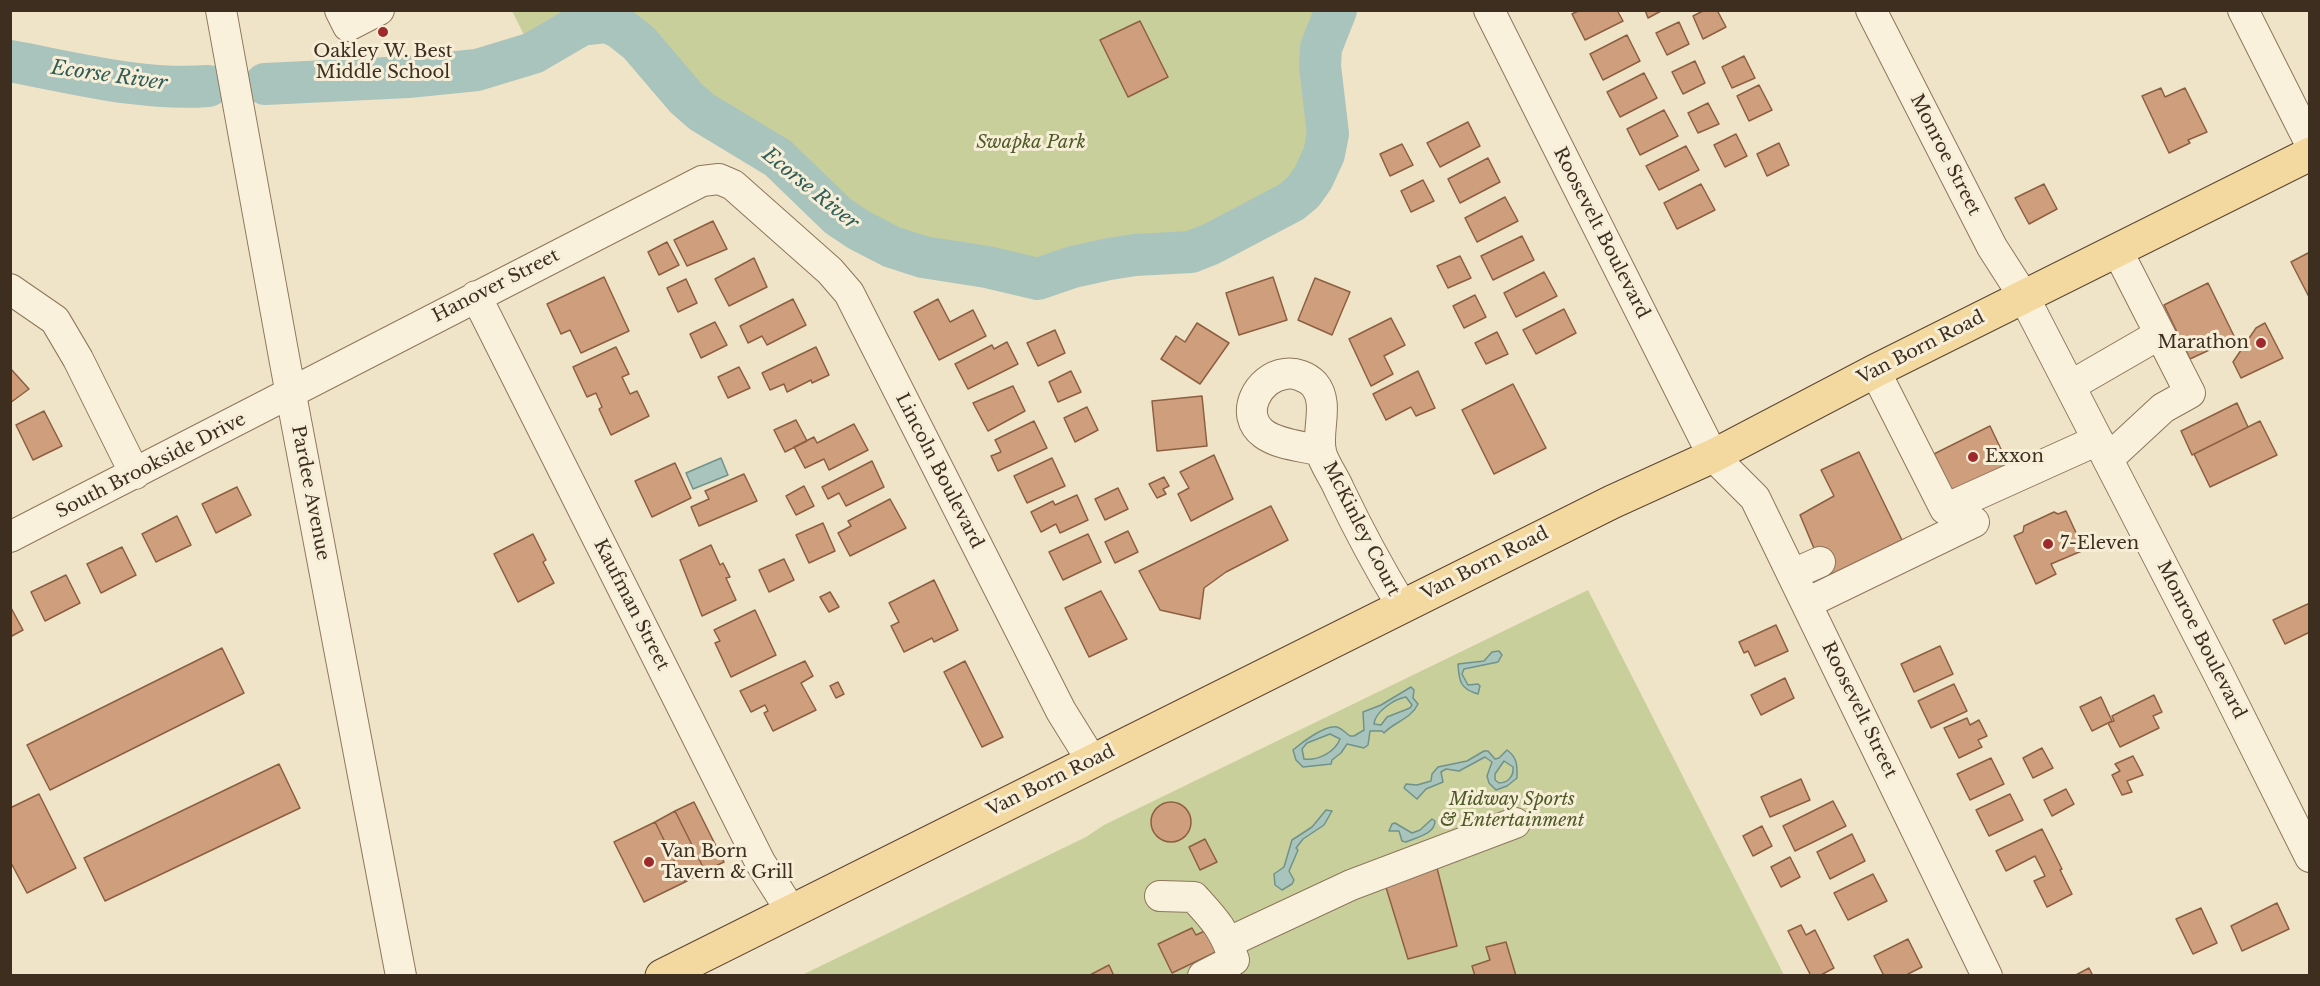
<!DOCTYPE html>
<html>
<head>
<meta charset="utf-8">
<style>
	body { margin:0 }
	#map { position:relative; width:2320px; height:986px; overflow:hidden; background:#f0e4c8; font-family:"Libre Baskerville",serif }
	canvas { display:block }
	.frame { position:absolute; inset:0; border:12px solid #3d2e20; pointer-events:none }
</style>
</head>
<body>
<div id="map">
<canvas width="2320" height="986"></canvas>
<div class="frame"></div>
</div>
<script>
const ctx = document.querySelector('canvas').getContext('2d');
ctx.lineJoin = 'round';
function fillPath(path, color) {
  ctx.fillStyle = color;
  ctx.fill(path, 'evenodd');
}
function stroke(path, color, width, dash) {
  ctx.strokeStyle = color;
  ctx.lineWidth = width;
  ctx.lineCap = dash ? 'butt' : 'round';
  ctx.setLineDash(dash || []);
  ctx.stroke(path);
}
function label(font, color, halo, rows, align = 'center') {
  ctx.font = font + ' "Libre Baskerville",serif';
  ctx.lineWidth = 6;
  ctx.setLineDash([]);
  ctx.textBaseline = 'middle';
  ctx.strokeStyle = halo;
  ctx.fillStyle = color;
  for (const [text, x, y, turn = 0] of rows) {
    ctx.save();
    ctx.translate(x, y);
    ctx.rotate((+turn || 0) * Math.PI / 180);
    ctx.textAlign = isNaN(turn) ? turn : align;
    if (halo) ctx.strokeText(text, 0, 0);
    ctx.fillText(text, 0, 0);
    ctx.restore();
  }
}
const green = new Path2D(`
	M512 11H1336L1321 48 1320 66 1328 134 1324 154 1313 178 1303 192 1291 202 1211 244 1191 252 1135 255 1109 259 1073 267 1038 279 987 267 923 257 892 247 859 230 838 216 778 158 702 112 686 98 639 43 620 28 607 22 581 25 533 53Z
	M1588 590 1784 975 800 976 1086 837 1104 825Z`);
const water = new Path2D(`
	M721 458 728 475 693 489 686 473Z
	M1499 651 1502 655 1498 662 1464 669 1462 674 1468 685 1478 684 1480 686 1478 694C1460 689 1459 681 1458 664L1484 661 1492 652Z
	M1411 687 1414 690 1413 698 1418 704C1411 719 1394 722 1384 733L1382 731H1370L1368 745 1364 748 1347 744 1341 753 1332 760 1331 764 1303 767 1296 760 1293 750C1301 743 1326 724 1337 727 1341 728 1346 733 1350 736H1354L1364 730 1363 712 1381 705ZM1406 697 1412 705 1410 708 1387 717 1381 725 1374 724C1375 712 1394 699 1406 697ZM1330 734 1340 739C1335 752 1318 761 1304 759L1302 749 1307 743Z
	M1507 750C1518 758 1517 766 1517 778L1507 786 1496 790 1489 783 1487 776 1492 762 1485 757 1459 771 1446 769 1441 772 1443 782 1426 789 1417 799 1404 788 1406 784 1417 785 1431 781 1432 774 1438 767 1467 761 1484 751H1488L1495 759 1499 758ZM1504 761 1513 767C1514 776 1508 783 1499 783L1495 780V774Z
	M1326 810 1332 811 1324 825 1303 839 1296 848 1298 850 1289 871 1294 880 1292 884 1282 890 1275 885 1274 874 1284 867 1292 840 1312 827Z
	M1432 819 1435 821C1435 834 1417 837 1406 842L1402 841 1399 831H1389L1392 824 1395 823 1412 833 1420 830Z`);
const river = new Path2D(`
	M10 61C75 73 142 91 208 86
	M265 84 408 77 477 70 533 53 581 25 607 22 620 28 639 43 686 98 702 112 778 158 838 216 859 230 892 247 923 257 987 267 1038 279 1073 267 1109 259 1135 255 1191 252 1211 244 1291 202 1303 192 1313 178 1324 154 1328 134 1320 66 1321 48 1336 10`);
const building = new Path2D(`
	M1580 10H1617L1623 21 1585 40 1572 14Z
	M1645 10H1663L1648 18Z
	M1705 10H1717L1726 27 1703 39 1693 16Z
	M1140 21 1168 77 1128 97 1100 40Z
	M1679 22 1689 44 1667 55 1656 33Z
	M1627 35 1640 61 1603 80 1590 54Z
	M1744 56 1755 78 1732 88 1722 67Z
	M1695 61 1705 83 1683 94 1672 72Z
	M1644 73 1657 98 1620 117 1607 92Z
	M1759 85 1772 110 1749 121 1737 96Z
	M2161 88 2165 97 2185 88 2207 132 2188 140 2190 143 2169 153 2142 96Z
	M1708 103 1719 124 1698 133 1688 113Z
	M1664 110 1678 136 1640 155 1627 129Z
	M1468 122 1480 146 1440 167 1427 143Z
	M1736 134 1747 156 1725 167 1714 145Z
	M1779 143 1789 165 1767 176 1757 154Z
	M1402 144 1413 165 1390 176 1380 154Z
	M1686 146 1699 170 1659 190 1646 166Z
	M1488 158 1500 182 1460 203 1448 179Z
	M1423 180 1434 201 1411 212 1401 191Z
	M1701 184 1715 210 1677 229 1664 203Z
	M2044 184 2057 209 2029 224 2015 198Z
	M1505 197 1518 221 1477 242 1465 218Z
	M713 221 727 249 687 266 674 240Z
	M1522 236 1534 260 1493 280 1481 256Z
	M667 242 679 265 659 275 648 252Z
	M2310 252V299L2291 262Z
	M1460 256 1471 278 1448 288 1437 266Z
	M754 258 767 287 729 306 715 279Z
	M1544 272 1557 296 1516 317 1504 293Z
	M604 277 629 331 581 353 570 330 561 334 547 304Z
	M1273 277 1287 320 1239 335 1226 293Z
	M1315 278 1350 292 1332 335 1298 320Z
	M686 279 697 303 678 312 667 288Z
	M2208 283 2235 338 2190 359 2164 305Z
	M1475 295 1486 317 1464 328 1453 306Z
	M793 299 806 325 767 345 762 336 748 343 740 326Z
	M938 299 950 322 973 310 986 336 939 360 914 312Z
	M1564 309 1576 333 1536 354 1523 330Z
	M1391 318 1405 345 1384 356 1393 374 1371 386 1349 339Z
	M715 322 727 345 701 358 690 334Z
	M1197 323 1229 343 1200 384 1161 359 1176 336 1185 342Z
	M2265 323 2283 358 2241 378 2233 362 2256 328Z
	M1055 330 1065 353 1038 366 1027 343Z
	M1497 332 1508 354 1486 364 1475 343Z
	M1007 342 1018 364 968 389 955 364 992 345 994 349Z
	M616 347 629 374 622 377 630 394 637 391 649 416 611 435 599 409 602 407 596 393 587 397 573 367Z
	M816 347 829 375 812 383 811 380 787 392 784 384 770 390 762 373Z
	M739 367 750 388 728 398 718 377Z
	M10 368 29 389 10 403Z
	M1071 371 1081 392 1058 402 1049 382Z
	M1418 371 1435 408 1416 416 1411 407 1386 420 1373 394Z
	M1513 384 1546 448 1494 474 1462 410Z
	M1013 386 1025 411 988 431 973 403Z
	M1202 396 1207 446 1157 451 1152 401Z
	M2237 403 2248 427 2192 455 2181 431Z
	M1087 407 1098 430 1075 442 1064 418Z
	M44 411 62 446 33 460 16 425Z
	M796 420 807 441 785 452 774 430Z
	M1034 421 1047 448 998 471 991 456 1001 452 995 440Z
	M2260 421 2277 455 2210 487 2194 454Z
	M854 424 868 450 829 470 824 459 805 468 794 447 814 437 817 443Z
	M1990 426 2008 464 1952 491 1934 454Z
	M1859 452 1902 540 1826 577 1800 515 1834 496 1821 470Z
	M1214 455 1233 499 1191 521 1178 494 1189 488 1180 472Z
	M1052 458 1065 486 1027 503 1014 476Z
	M872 461 884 487 846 506 839 493 828 499 822 487Z
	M675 463 691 498 652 517 635 481Z
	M744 474 757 501 699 526 691 507 709 499 705 491Z
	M1164 477 1169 486 1163 489 1166 494 1157 498 1149 484Z
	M804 486 814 506 796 515 786 496Z
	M237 487 251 515 216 533 202 504Z
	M1118 488 1128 509 1105 520 1095 499Z
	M1077 495 1088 520 1060 533 1056 524 1041 532 1031 512 1053 501 1055 505Z
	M890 499 906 528 850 556 838 533 851 526 848 521Z
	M1271 506 1288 540 1226 572 1204 588 1200 619 1160 610 1139 571Z
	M2066 511 2084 550 2051 564 2056 574 2036 584 2014 536 2023 532 2024 526 2054 512 2058 514Z
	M177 516 191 545 156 562 142 534Z
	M823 523 835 551 809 563 796 535Z
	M1128 531 1138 552 1115 563 1105 542Z
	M533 534 546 560 543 562 554 583 518 602 494 554Z
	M1088 534 1101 562 1063 580 1049 552Z
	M711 545 720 565 723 563 730 577 726 578 736 600 702 616 680 560Z
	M122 547 136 575 101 593 87 564Z
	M784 559 794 580 769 592 759 570Z
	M66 575 80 603 45 621 31 592Z
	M934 580 958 630 934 642 932 638 904 652 891 626 899 622 889 603Z
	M1101 591 1127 639 1089 657 1065 608Z
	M830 592 839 607 829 612 820 597Z
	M2310 603V632L2285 644 2273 620Z
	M10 606 23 630 10 637Z
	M755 610 776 655 731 677 715 643 720 641 714 630Z
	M1776 625 1788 651 1755 666 1748 651 1744 653 1739 642Z
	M1940 646 1953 674 1914 692 1901 664Z
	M222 648 244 693 50 790 27 745Z
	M805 661 813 676 801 683 816 710 773 731 764 713 768 711 765 705 751 712 740 691Z
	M965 661 1003 737 982 747 944 672Z
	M1785 678 1794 698 1761 715 1751 695Z
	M838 682 844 694 836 698 830 686Z
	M1954 684 1967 711 1931 728 1918 701Z
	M2154 695 2162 712 2153 716 2159 728 2120 747 2108 723 2114 721 2112 716Z
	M2101 697 2112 721 2092 731 2080 707Z
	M1967 718 1970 725 1979 720 1987 736 1978 740 1982 747 1959 758 1944 728Z
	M2042 748 2053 768 2033 778 2023 758Z
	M2133 756 2143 775 2127 781 2132 792 2122 795 2112 775 2120 771 2115 764Z
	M1991 758 2004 784 1970 800 1957 774Z
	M279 764 300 808 105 901 84 858Z
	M1801 779 1810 800 1770 817 1761 797Z
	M2066 789 2074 804 2052 816 2044 800Z
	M39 794 76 868 27 893 10 861V808Z
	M2010 794 2023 820 1989 836 1976 810Z
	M1833 801 1846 826 1795 851 1783 826Z
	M1151 822a20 20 0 1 1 40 0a20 20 0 1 1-40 0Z
	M694 802 724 862 705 871 675 811Z
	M675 811 705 871 685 882 655 822Z
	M655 822 685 882 644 902 614 842Z
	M1762 826 1772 846 1753 856 1743 836Z
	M2042 829 2062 869 2060 870 2072 894 2047 907 2034 881 2045 876 2035 856 2006 871 1996 851Z
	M1852 834 1865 861 1830 879 1817 852Z
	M1205 839 1217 862 1200 870 1189 847Z
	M1790 857 1800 877 1781 887 1771 867Z
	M1437 868 1457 946 1408 959 1385 884Z
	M1873 874 1887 901 1848 920 1834 893Z
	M2277 903 2289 929 2242 951 2231 926Z
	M2201 908 2217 943 2193 954 2176 919Z
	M1801 925 1806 935 1815 930 1834 968 1819 976H1811L1788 931Z
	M1192 928 1196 935 1207 930 1218 951 1172 973 1158 944Z
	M1908 939 1922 967 1908 974 1909 976H1884L1874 956Z
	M1506 942 1516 976H1475L1472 966 1490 960 1486 947Z
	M1109 965 1114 976H1088Z
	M2089 968 2093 976H2074Z`);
const minor = new Path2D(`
	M221 10 286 368 401 976
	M340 10 348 26 379 10
	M1489 10 1713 456 1755 498 1987 976
	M1871 10 1992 247 2024 297 2219 675 2310 857
	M2243 10 2310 143
	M10 289 55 320 78 359 135 474
	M476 296 760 862 791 911
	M1875 371 1945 509 2098 440
	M2070 386 2160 334
	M1321 451C1303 446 1279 445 1264 434 1238 415 1258 377 1285 374 1295 372 1307 377 1314 384 1330 403 1316 430 1321 452 1324 464 1334 477 1339 489 1358 529 1379 568 1402 606
	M2108 459 2163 408 2190 393 2117 250
	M10 537 702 181 719 179 733 185 830 271 849 293 1061 711 1092 761
	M1793 574 1820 562
	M1807 603 1974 522
	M1160 896 1194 897C1214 919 1225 930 1234 960L1203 976
	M1229 942 1351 885 1515 823`);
const major = new Path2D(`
	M662 976 1612 502 1713 456 1875 371 2310 154`);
const markers = [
	[383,32,6,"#9e2a2b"],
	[2261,343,6,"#9e2a2b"],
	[1973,457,6,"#9e2a2b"],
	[2048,544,6,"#9e2a2b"],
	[649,862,6,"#9e2a2b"]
];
const poiNames = [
	["Oakley W. Best",383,52,"center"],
	["Middle School",383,73,"center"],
	["Marathon",2249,343,"right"],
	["Exxon",1985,457],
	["7-Eleven",2060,544],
	["Van Born",661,852],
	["Tavern & Grill",661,873]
];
const parkNames = [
	["Swapka Park",1031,143],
	["Midway Sports",1512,800],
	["& Entertainment",1512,821]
];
const streetNames = [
	["Monroe Street",1945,155,63],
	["Roosevelt Boulevard",1601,233,63],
	["Hanover Street",496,286,-27],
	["Van Born Road",1921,348,-27],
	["South Brookside Drive",151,466,-27],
	["Lincoln Boulevard",939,471,63],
	["Pardee Avenue",310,493,79],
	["McKinley Court",1361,529,63],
	["Van Born Road",1485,564,-27],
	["Kaufman Street",631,605,63],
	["Monroe Boulevard",2201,640,63],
	["Roosevelt Street",1859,710,64],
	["Van Born Road",1051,781,-26]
];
const waterNames = [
	["Ecorse River",109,76,8],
	["Ecorse River",810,189,39]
];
fillPath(green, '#c9cf9b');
fillPath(water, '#a9c4bc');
stroke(water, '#6f938a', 1.5);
stroke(river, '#a9c4bc', 42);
fillPath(building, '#cf9f7d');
stroke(building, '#8d5f41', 1.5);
stroke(minor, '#8d765c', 32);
stroke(major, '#5b4430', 35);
stroke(minor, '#faf1dc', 30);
stroke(major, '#f3d9a0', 33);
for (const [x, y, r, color] of markers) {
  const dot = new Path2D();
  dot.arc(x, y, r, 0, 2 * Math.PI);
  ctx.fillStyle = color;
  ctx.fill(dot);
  stroke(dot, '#f7eed8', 2);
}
label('18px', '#3d2e20', '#f7eed8', poiNames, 'left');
label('italic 18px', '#4d5a26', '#f7eed8', parkNames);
label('18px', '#3d2e20', '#f7eed8', streetNames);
label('italic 20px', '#2f5d5a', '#f7eed8', waterNames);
</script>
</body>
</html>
